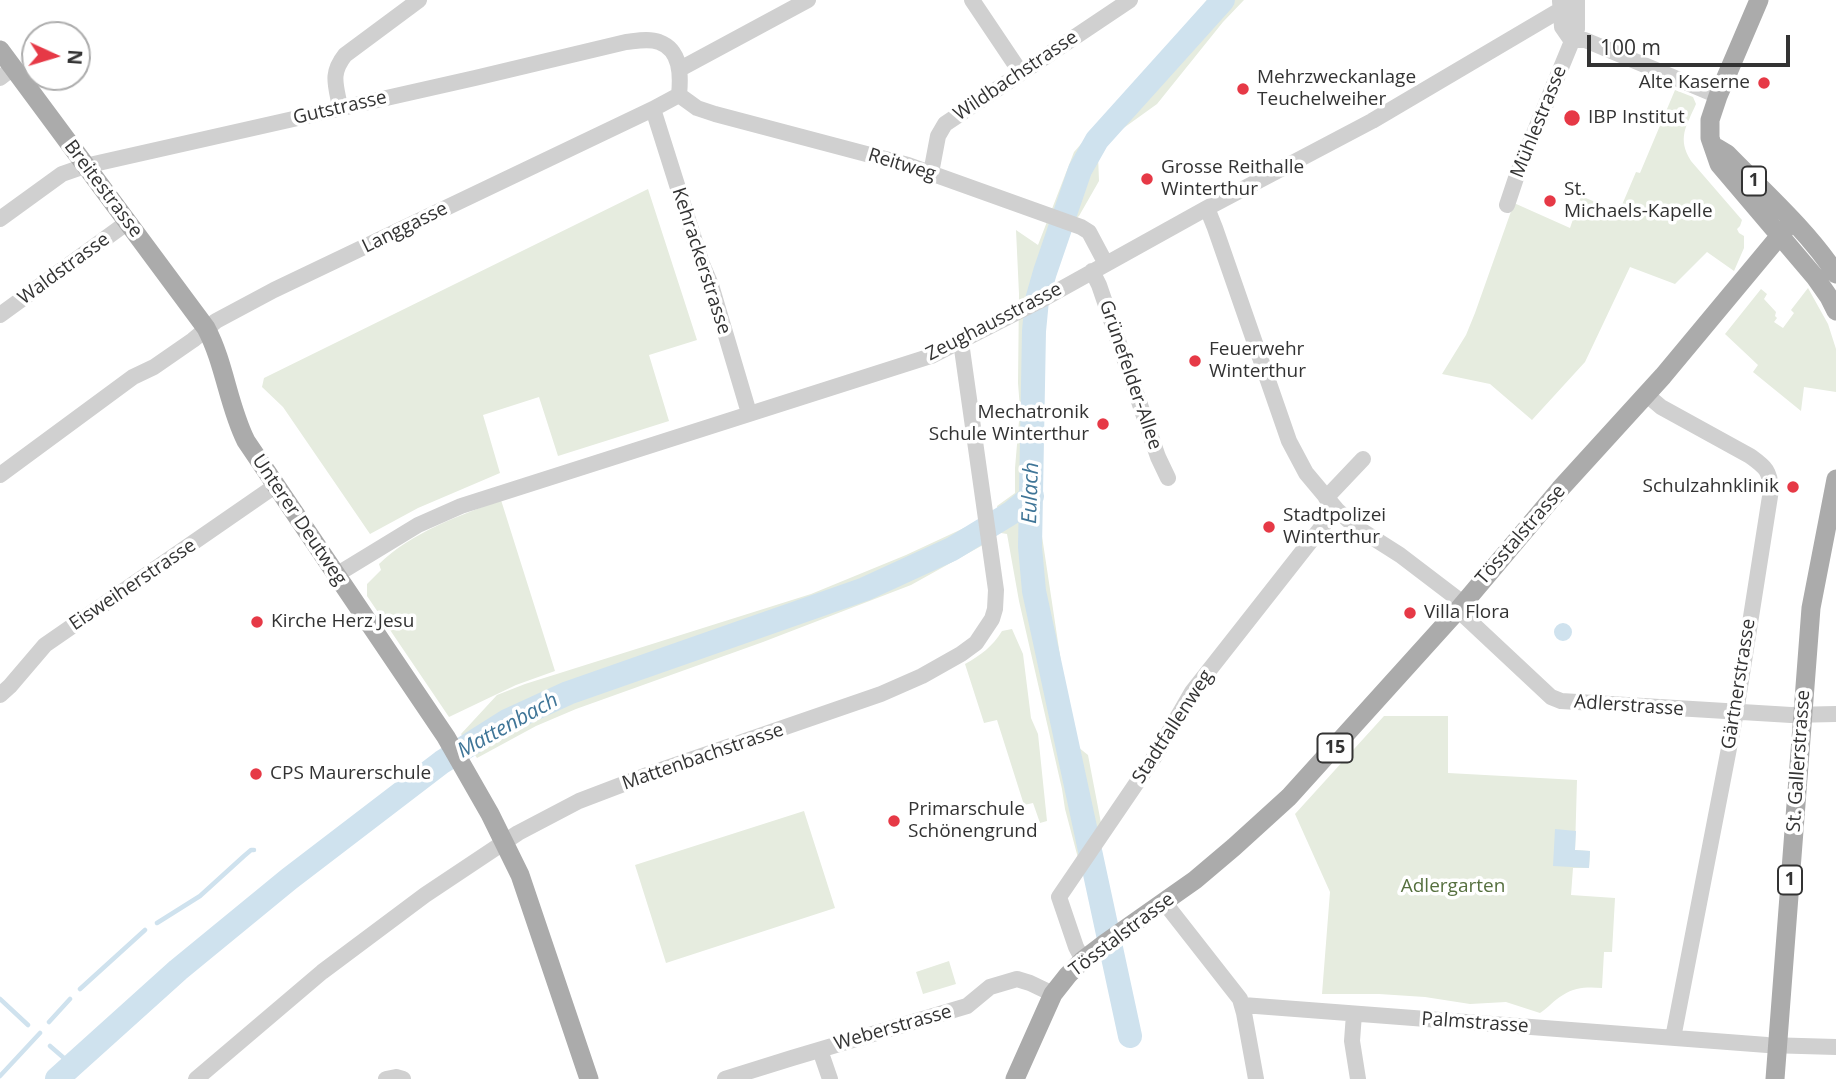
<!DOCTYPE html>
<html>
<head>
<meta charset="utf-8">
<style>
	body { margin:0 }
	#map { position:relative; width:1836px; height:1079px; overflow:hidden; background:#fff; font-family:"Open Sans",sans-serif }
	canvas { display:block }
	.north { position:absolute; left:21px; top:21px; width:70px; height:70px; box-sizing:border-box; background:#fff; border:2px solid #adadad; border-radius:50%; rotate:94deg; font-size:19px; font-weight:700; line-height:28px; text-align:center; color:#333 }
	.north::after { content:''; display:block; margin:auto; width:24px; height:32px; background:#e63946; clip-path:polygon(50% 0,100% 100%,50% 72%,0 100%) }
	.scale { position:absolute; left:1587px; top:35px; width:203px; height:32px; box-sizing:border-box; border:4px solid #333; border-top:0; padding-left:9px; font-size:21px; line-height:24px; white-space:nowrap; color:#333; -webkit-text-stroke:5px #fff; paint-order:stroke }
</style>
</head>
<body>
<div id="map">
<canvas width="1836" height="1079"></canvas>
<div class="north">N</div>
<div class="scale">100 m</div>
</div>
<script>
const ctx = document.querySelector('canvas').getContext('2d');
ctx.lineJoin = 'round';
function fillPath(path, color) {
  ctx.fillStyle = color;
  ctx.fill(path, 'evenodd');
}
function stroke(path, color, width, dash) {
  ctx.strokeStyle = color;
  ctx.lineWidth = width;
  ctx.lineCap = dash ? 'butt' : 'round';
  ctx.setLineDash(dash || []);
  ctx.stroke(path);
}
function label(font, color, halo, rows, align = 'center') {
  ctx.font = font + ' "Open Sans",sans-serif';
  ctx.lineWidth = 7;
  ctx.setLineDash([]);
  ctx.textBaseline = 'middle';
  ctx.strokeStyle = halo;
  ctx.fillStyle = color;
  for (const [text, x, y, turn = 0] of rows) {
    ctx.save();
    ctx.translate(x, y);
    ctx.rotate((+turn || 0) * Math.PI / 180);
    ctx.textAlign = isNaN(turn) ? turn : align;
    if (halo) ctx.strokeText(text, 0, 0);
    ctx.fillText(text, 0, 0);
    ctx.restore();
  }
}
const green = new Path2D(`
	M1207 0H1244L1223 22 1157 104 1107 140 1098 155 1099 181 1079 216 1070 223 1045 298 1040 523 1064 682 1078 747 1088 755 1101 823 1078 858 1065 809 1062 789 1019 601 1007 534 1001 533 997 506 1015 493V468L1020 409 1018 383 1019 294 1016 230 1038 245 1074 152Z
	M1675 90 1693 97 1696 104C1686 127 1677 138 1691 161L1742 220 1740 226 1737 229 1739 233 1744 236V248L1734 271 1707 252 1675 284 1630 267 1585 362 1532 420 1490 384 1442 374 1466 335 1475 313 1514 203 1570 228 1581 196 1619 212 1636 172 1640 173Z
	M648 189 697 340 649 355 669 421 558 456 539 397 483 415 500 473 418 508 370 534 283 407 262 387 264 378Z
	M1808 288 1828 324 1836 349V392L1804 387 1801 411 1753 372 1758 365 1725 334 1761 289 1767 294 1764 299 1776 312 1775 316 1777 318 1774 322 1783 328 1794 313 1791 310Z
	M501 500 555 671 516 685 449 717 367 596V584L381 570 379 564C412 532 459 516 501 500Z
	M979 521 983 545 911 585 763 642 576 709 536 726 477 758 461 734 497 695 525 684 811 594 906 555Z
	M1012 629 1023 654 1031 718 1038 734 1047 821 1040 823 1033 803 1024 805 997 720 984 723 965 664C981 655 992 647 1002 631Z
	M1384 716H1448V773L1577 780 1575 850 1590 851 1589 868H1573L1571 895 1615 898 1612 952H1604L1602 988C1588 987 1575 987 1563 995 1554 1000 1548 1008 1540 1013L1506 1002 1470 1004 1425 997 1379 994H1322L1330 892 1295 814Z
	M804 811 835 908 666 963 635 865Z
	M949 961 956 984 923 994 916 972Z`);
const water = new Path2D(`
	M1554 632a9 9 0 1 1 18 0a9 9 0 1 1-18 0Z
	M1555 829 1576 831 1575 850 1590 851 1589 868 1553 866Z`);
const stream = new Path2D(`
	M287 878 289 879
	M157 923 200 896 244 856 251 850H254
	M80 989 145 930
	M0 999 28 1025
	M49 1022 70 999
	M50 1046 72 1065
	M0 1076 40 1033`);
const river = new Path2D(`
	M1130 1036 1034 591 1030 547 1034 331 1037 300 1045 272 1080 170 1097 140 1223 0
	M57 1079 178 970 289 879 442 762 507 721 568 693 865 589 952 549 1011 513 1032 496`);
const minor = new Path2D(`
	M972 0 1021 73
	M1560 1 1562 27 1571 40
	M1571 40H1585L1718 96
	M680 69 808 0
	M0 78 13 68
	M679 95 697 108 715 114 908 165 1081 227 1089 232 1106 264
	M340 107C336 85 330 74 345 55L419 0
	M653 109 702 264 711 285 749 413
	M931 173 938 136 945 124 1130 0
	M1507 205 1518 172 1577 29V0
	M1207 208 1215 228 1289 441 1306 473 1337 510 1356 527 1400 555 1463 603
	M0 219 62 174 85 166 475 78 626 42C636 41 649 38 659 42 681 50 681 75 679 95L653 109 274 290 216 321 193 340 154 367 133 377 0 475
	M1092 271 1099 285 1158 457 1168 478
	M0 315 128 222
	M1647 395 1661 407 1750 456C1765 467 1770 470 1771 490L1736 712 1673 1038
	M1326 498 1363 459
	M336 575 418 525 461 506 931 356 1045 298 1207 208 1372 121 1577 0
	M1458 610 1551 697 1561 701 1791 715 1836 714
	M0 695 10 686 45 645 275 486
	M1164 902 1240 999 1244 1013 1256 1079
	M1083 960 1076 947 1059 897 1155 756 1192 692 1328 519 1337 510
	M1243 1005 1767 1045 1836 1047
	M1354 1014 1352 1041 1358 1079
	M820 1050 830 1079
	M196 1079 322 972 425 895 518 833 579 801 655 772 881 694 922 676 961 654 976 643 992 619 995 609 996 590 961 342
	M386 1079 396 1077 403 1079
	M725 1079 792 1058 967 1006 990 987 1017 979 1030 983 1053 994`);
const major = new Path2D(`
	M1759 0 1718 96 1710 120V138L1719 164 1815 277 1829 297 1836 311
	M0 50 206 328C225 364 228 405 246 441L446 737 490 814 520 875 589 1079
	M1717 148 1727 154C1764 192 1807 230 1836 274
	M1015 1079 1053 994 1068 975 1083 960 1104 944 1195 880 1234 847 1289 797 1458 610 1560 489 1663 376 1792 221
	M1775 1079 1811 608 1836 479`);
const markers = [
	[1764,83,7,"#e63946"],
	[1243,89,7,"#e63946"],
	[1572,118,9,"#e63946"],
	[1147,179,7,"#e63946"],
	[1550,201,7,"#e63946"],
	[1195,361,7,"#e63946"],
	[1103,424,7,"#e63946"],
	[1793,487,7,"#e63946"],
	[1269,527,7,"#e63946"],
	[1410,613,7,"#e63946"],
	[257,622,7,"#e63946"],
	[256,774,7,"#e63946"],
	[894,821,7,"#e63946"]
];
const shields = [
	[1754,181,24],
	[1335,748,35],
	[1790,880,24]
];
const shieldNames = [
	["1",1754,181],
	["15",1335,748],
	["1",1790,880]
];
const streetNames = [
	["Wildbachstrasse",1016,76,-34],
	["Gutstrasse",340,108,-13],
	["Mühlestrasse",1539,122,-68],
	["Reitweg",902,165,17],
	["Breitestrasse",103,189,53],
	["Langgasse",405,228,-26],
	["Kehrackerstrasse",701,261,72],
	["Waldstrasse",64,269,-36],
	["Zeughausstrasse",994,322,-27],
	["Grünefelder-Allee",1130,375,71],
	["Unterer Deutweg",299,520,56],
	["Tösstalstrasse",1521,535,-49],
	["Eisweiherstrasse",133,585,-34],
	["Gärtnerstrasse",1739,684,-81],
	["Adlerstrasse",1629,706,4],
	["Stadtfallenweg",1173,727,-57],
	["Mattenbachstrasse",703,757,-19],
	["St. Gallerstrasse",1799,761,-86],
	["Tösstalstrasse",1122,935,-37],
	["Palmstrasse",1475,1023,4],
	["Weberstrasse",893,1028,-16]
];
const poiNames = [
	["Mehrzweckanlage",1257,78],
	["Teuchelweiher",1257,100],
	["Alte Kaserne",1750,83,"right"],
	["IBP Institut",1588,118],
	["Grosse Reithalle",1161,168],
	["Winterthur",1161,190],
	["St.",1564,190],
	["Michaels-Kapelle",1564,212],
	["Feuerwehr",1209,350],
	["Winterthur",1209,372],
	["Mechatronik",1089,413,"right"],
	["Schule Winterthur",1089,435,"right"],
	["Schulzahnklinik",1779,487,"right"],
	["Stadtpolizei",1283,516],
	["Winterthur",1283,538],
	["Villa Flora",1424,613],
	["Kirche Herz Jesu",271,622],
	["CPS Maurerschule",270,774],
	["Primarschule",908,810],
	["Schönengrund",908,832]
];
const parkNames = [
	["Adlergarten",1453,887]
];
const waterNames = [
	["Eulach",1031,493,-88],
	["Mattenbach",508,726,-29]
];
fillPath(green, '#e6ecdf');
fillPath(water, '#cfe2ee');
stroke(stream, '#cfe2ee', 4.5);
stroke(river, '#cfe2ee', 24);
stroke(minor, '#d0d0d0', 16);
stroke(major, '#ababab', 19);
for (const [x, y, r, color] of markers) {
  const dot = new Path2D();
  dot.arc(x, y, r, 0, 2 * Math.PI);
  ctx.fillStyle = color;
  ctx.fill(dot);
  stroke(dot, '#fff', 2.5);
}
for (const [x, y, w] of shields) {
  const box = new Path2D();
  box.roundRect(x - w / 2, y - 14.5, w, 29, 5);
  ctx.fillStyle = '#fff';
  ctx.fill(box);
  stroke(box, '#333', 2);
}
label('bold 18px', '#333', null, shieldNames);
label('19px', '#333', '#fff', streetNames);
label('19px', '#333', '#fff', poiNames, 'left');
label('19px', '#56703f', '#fff', parkNames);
label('italic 21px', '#3f7597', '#fff', waterNames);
</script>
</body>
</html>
